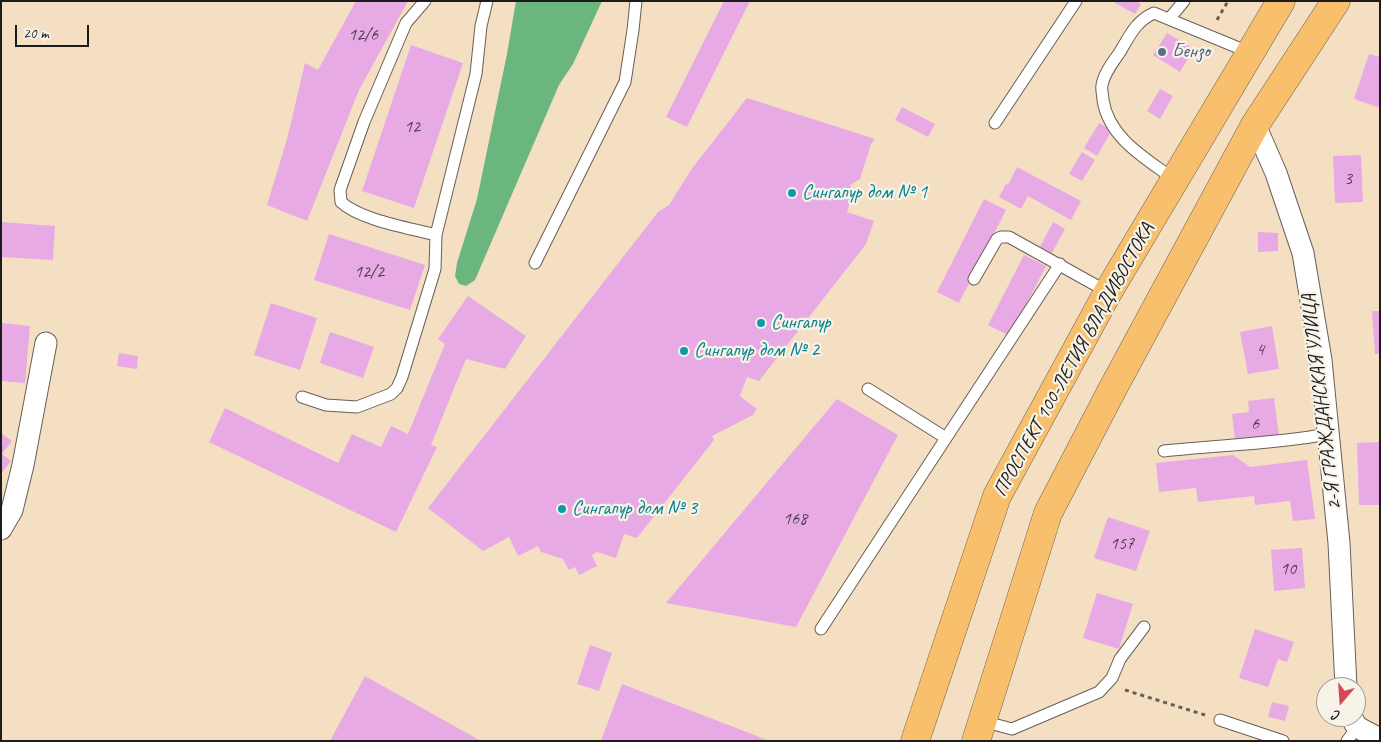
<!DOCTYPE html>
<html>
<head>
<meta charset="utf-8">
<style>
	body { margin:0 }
	#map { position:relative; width:1381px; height:742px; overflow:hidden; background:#f4dfc2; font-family:Caveat,sans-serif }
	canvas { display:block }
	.frame { position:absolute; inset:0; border:2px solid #1c1c1c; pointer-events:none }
	.north { position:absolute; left:1316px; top:677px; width:50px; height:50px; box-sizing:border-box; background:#f7f3e8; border:1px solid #9f9d96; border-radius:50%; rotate:198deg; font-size:14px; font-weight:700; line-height:20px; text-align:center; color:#1c1c1c }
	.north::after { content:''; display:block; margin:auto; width:18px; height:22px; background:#d1495b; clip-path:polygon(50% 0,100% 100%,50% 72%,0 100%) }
	.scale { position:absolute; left:15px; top:25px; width:74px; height:22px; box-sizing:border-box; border:2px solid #1c1c1c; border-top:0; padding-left:6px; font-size:15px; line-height:18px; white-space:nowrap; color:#1c1c1c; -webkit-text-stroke:4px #f7f3e8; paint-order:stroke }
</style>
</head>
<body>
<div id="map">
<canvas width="1381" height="742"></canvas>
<div class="frame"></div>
<div class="north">С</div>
<div class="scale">20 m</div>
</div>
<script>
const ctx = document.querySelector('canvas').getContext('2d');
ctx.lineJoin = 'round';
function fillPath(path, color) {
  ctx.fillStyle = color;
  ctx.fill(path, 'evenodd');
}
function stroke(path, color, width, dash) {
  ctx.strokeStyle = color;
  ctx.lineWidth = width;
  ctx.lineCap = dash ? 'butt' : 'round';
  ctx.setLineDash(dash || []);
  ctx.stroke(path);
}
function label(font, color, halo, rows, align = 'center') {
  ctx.font = font + ' Caveat,sans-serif';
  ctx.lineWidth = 4.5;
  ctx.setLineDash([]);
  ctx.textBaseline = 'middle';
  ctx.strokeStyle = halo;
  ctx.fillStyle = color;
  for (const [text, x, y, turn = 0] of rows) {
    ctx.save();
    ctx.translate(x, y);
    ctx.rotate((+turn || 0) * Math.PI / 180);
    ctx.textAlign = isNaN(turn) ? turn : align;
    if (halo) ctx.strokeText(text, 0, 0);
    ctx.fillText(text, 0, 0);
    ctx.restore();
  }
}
const forest = new Path2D(`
	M516 1H602L573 64 559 85 475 280 466 286 459 284 455 276 457 263 477 199 507 54Z`);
const building = new Path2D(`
	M356 1H408L359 90 307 221 267 205 287 139 305 63 318 70Z
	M724 1H750L687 127 666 117Z
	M1116 1H1136L1141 4 1135 14 1115 3Z
	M1167 33 1194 49 1180 72 1153 55Z
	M411 45 463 63 414 208 362 191Z
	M1369 54 1380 57V108L1354 99Z
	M1160 89 1173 96 1160 119 1147 111Z
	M747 98 875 139 871 144 860 179 850 185 858 201 849 205 847 212 874 221 866 244 759 381 747 377 740 396 757 409 753 415 712 436 714 440 637 538 624 534 616 558 597 552 592 555 597 566 579 575 575 567 569 570 563 559 541 552 538 546 518 556 509 537 483 551 428 508 658 212 669 205 693 167Z
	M902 107 935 124 928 137 895 120Z
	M1099 123 1112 130 1097 156 1084 148Z
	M1082 152 1095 160 1082 181 1069 174Z
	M1361 155 1363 202 1335 203 1333 156Z
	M1017 167 1081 201 1071 220 1028 196 1021 209 999 197 1006 184 1008 185Z
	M984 199 1006 210 959 303 937 292Z
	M1 222 55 226 53 260 1 257Z
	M1053 222 1065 229 1052 253 1040 247Z
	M1258 232 1278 233V251L1258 252Z
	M329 234 425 265 410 310 314 280Z
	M1024 255 1046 266 1010 336 988 325Z
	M468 296 526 336 505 369 466 359 431 445 437 447 396 532 209 442 225 408 338 463 352 434 381 447 391 426 408 434 445 344 438 339Z
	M271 303 317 318 300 370 254 355Z
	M1372 311H1380V354H1375Z
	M1 323 30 326 25 383 1 381Z
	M1272 326 1279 369 1248 374 1240 332Z
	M330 332 374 347 363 378 320 363Z
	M119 353 138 356 137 369 117 366Z
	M1274 398 1279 435 1235 440 1232 414 1249 412 1248 401Z
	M837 399 898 435 796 627 666 603Z
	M1 433 12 441 2 454 11 461 1 474Z
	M1380 442V505H1359L1357 443Z
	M1233 455 1250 467 1307 460 1315 519 1293 521 1290 501 1255 505 1254 496 1198 502 1196 488 1159 492 1156 463Z
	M1108 517 1150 531 1136 571 1094 558Z
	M1302 548 1305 588 1274 591 1271 550Z
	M1097 593 1133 604 1119 649 1083 638Z
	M1255 629 1294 642 1287 662 1278 659 1268 687 1239 678Z
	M590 645 612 653 599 691 577 684Z
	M365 676 481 741H330Z
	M622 684 770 741H601Z
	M1272 702 1289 706 1285 721 1268 717Z`);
const path = new Path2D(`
	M1217 20 1228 1
	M1125 690 1205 715`);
const lane = new Path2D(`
	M425 1 406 23 364 122 340 190 341 202C360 220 410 228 436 235
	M1170 18 1184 1
	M995 123 1076 1
	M1175 180C1147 159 1109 139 1103 100 1103 95 1101 90 1102 85 1104 73 1113 62 1120 52 1130 35 1136 21 1154 13L1251 53
	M535 263 625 82 633 30 636 1
	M974 279 997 239 1001 237H1009L1108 292
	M868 389 946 438
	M302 397 326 405 357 407 391 394 397 388 402 377 435 269 436 235 476 74 481 26 487 1
	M1164 451C1219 445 1274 444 1328 434
	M821 629 1060 264
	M1220 720 1283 741
	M982 721 1012 729 1099 692 1112 678 1120 659 1144 627
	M1347 741 1357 727`);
const street = new Path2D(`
	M1255 125 1276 173 1303 253 1321 360 1339 543 1346 687
	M1 529 12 510 23 465 46 343
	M1351 717 1357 727 1380 739`);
const highway = new Path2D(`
	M915 741 997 496 1108 292 1281 1
	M976 741 1048 513 1112 390 1255 125 1336 1`);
const markers = [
	[1162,52,5,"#5c6f8a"],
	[792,193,5,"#0f9aa8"],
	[761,323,5,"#0f9aa8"],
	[684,351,5,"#0f9aa8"],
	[562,509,5,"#0f9aa8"]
];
const numberNames = [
	["12/6",363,35],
	["12",412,127],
	["3",1348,179],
	["12/2",369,272],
	["4",1260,350],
	["6",1255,424],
	["168",795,519],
	["157",1122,544],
	["10",1288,569]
];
const serviceNames = [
	["Бензо",1172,52]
];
const cultureNames = [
	["Сингапур дом № 1",802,193],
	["Сингапур",771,323],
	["Сингапур дом № 2",694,351],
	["Сингапур дом № 3",572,509]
];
const streetNames = [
	["ПРОСПЕКТ 100-ЛЕТИЯ ВЛАДИВОСТОКА",1074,360,-61],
	["2-Я ГРАЖДАНСКАЯ УЛИЦА",1322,402,-97]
];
fillPath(forest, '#6bb67e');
fillPath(building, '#e8aae5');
stroke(lane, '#686056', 13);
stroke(street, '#686056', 23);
stroke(highway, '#686056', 29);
stroke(path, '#686056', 3, [4, 4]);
stroke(lane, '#fff', 11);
stroke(street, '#fff', 21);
stroke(highway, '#f8bf6c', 28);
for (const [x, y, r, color] of markers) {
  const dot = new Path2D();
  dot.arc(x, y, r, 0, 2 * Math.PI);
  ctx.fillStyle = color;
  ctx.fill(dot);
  stroke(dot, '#f7f3e8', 2);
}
label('18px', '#4f404e', null, numberNames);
label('20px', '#4e5e75', '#f7f3e8', serviceNames, 'left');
label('20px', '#0d838f', '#f7f3e8', cultureNames, 'left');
label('20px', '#1c1c1c', '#f7f3e8', streetNames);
</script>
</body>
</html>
